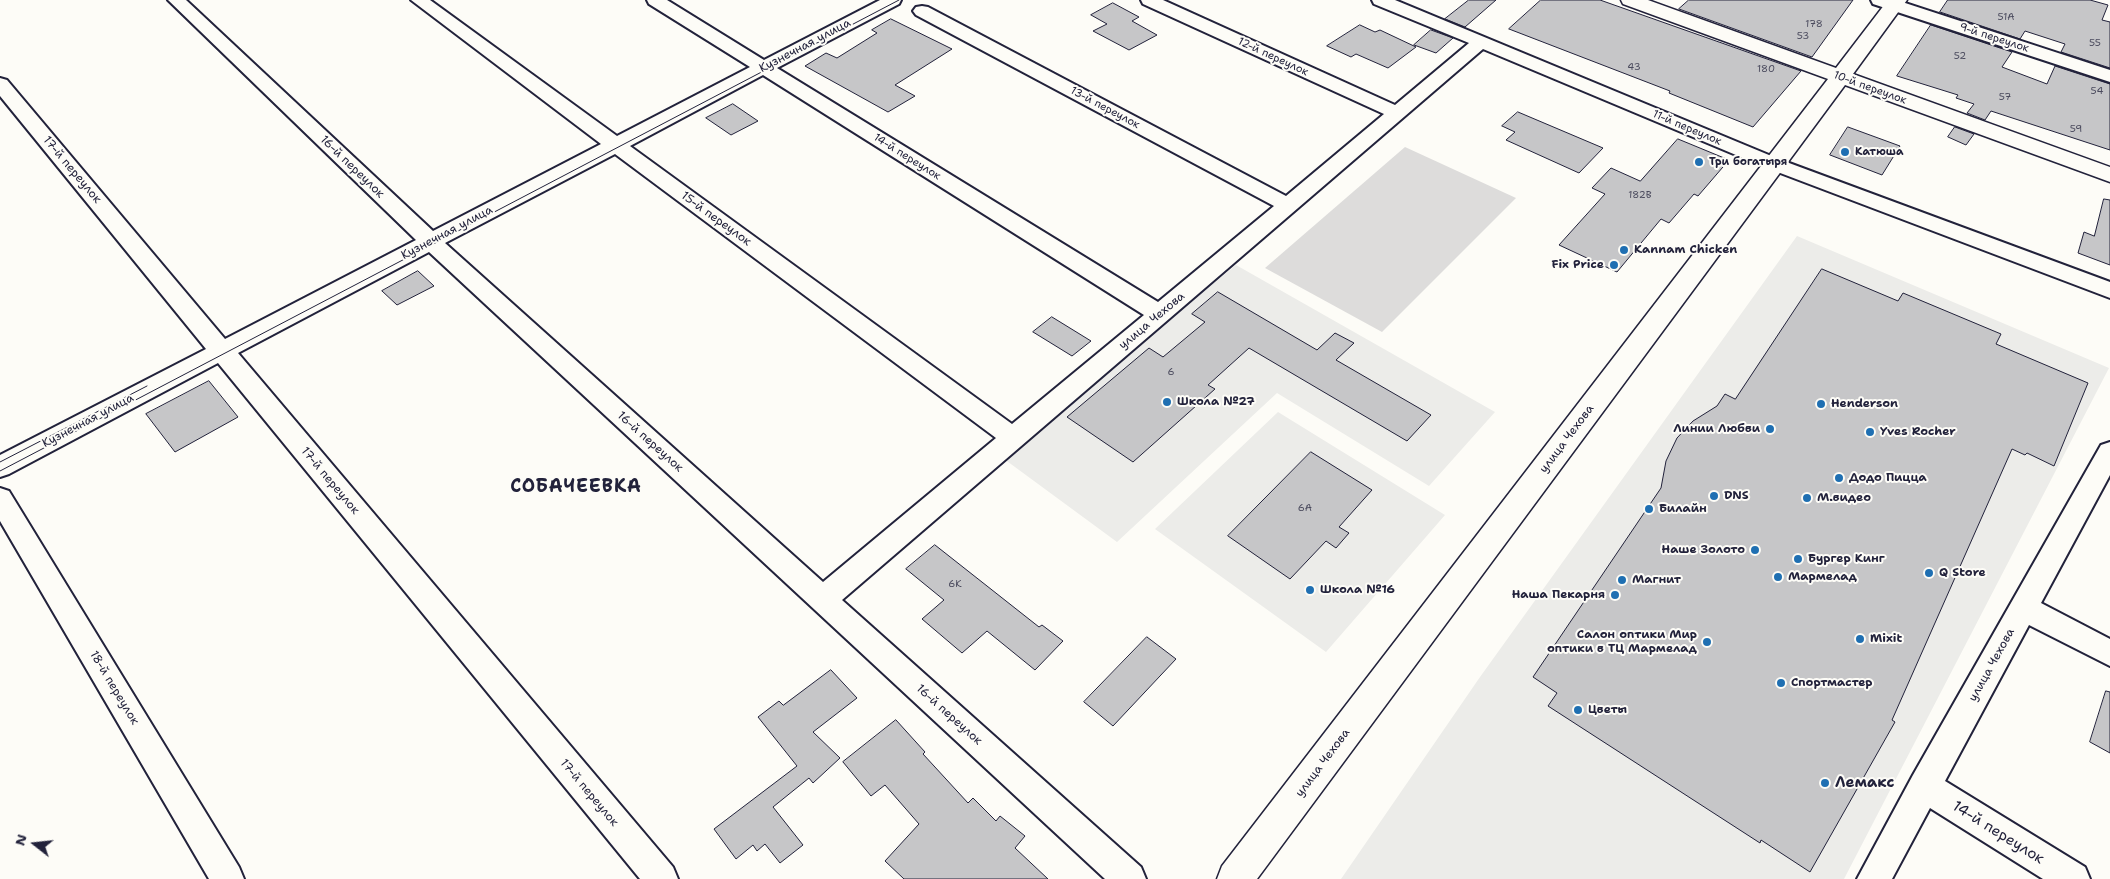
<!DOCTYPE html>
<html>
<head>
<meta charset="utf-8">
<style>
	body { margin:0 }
	#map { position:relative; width:2110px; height:879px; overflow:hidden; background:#fdfcf7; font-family:"Shantell Sans",sans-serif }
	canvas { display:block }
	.north { position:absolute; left:10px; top:819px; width:50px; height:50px; -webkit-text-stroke:4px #fdfcf7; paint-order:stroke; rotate:286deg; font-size:14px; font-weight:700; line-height:20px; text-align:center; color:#22223b }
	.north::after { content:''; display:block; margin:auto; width:18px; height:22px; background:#22223b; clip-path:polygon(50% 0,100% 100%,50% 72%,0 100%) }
</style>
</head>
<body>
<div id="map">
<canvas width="2110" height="879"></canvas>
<div class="north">N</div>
</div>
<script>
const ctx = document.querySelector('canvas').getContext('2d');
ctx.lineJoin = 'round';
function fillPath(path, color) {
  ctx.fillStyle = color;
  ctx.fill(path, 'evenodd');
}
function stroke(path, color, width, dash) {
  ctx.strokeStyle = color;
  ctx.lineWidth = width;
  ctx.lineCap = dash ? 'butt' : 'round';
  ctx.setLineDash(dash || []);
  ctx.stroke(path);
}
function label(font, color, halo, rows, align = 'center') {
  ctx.font = font + ' "Shantell Sans",sans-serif';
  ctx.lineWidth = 4;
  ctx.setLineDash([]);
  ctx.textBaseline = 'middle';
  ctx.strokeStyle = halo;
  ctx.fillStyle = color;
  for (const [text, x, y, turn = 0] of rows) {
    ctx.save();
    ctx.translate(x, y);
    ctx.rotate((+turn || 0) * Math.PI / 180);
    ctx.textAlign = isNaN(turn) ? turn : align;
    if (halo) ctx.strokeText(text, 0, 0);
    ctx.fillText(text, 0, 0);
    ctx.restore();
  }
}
const built = new Path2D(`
	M1797 236 2109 368 1844 879H1341L1480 677Z
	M1236 265 1495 412 1429 486 1277 393 1117 542 1000 456Z
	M1278 412 1445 515 1326 652 1155 529Z`);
const green = new Path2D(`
	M1405 147 1516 198 1382 332 1265 268Z`);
const building = new Path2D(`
	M1469 0H1496L1465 27 1445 19Z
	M1541 0H1600L1801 71 1753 127 1669 93 1670 91 1509 29Z
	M1689 0H1853L1812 57 1679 9Z
	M1948 0H2090L2108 5 2102 20 2110 22V68L2061 52 2065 44 2025 31 2020 39 1940 12Z
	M1113 3 1139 17 1132 21 1157 35 1129 50 1093 31 1107 24 1091 15Z
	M891 19 952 49 895 85 915 96 888 112 805 66 826 53 837 58 877 33 872 30Z
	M1360 25 1375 32 1380 30 1416 47 1388 68 1356 54 1351 57 1327 46Z
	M1931 25 2012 52 2002 67 2047 84 2055 66 2110 84V150L1991 111 1985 120 1967 113 1974 104 1956 98 1958 95 1897 76Z
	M1431 30 1453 38 1436 53 1414 45Z
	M733 104 758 121 731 135 706 118Z
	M1518 112 1603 148 1579 173 1506 140 1515 132 1502 126Z
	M1848 127 1900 146 1882 175 1830 155Z
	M1955 127 1974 134 1966 145 1948 137Z
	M1678 139 1729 160 1698 196 1694 194 1669 223 1661 219 1617 272 1559 245 1605 194 1592 188 1611 168 1640 181Z
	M2104 199 2110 200V265L2078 253 2084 232 2094 236Z
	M1822 269 1898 301 1903 293 2001 334 1996 344 2088 383 2054 466 2027 453 2025 455 2012 449 1892 720 1895 722 1810 872 1761 840 1760 843 1548 706 1557 693 1533 677 1661 488 1666 461 1677 438 1693 421 1717 406 1725 394 1735 399Z
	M418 271 434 286 397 305 382 291Z
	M1218 292 1317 350 1335 333 1354 343 1336 360 1431 415 1407 441 1249 348 1208 385 1215 389 1133 462 1067 417 1149 348 1163 357 1205 322 1192 314Z
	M1052 317 1091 341 1072 356 1033 332Z
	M209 381 238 417 175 452 146 414Z
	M1311 452 1372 490 1339 527 1349 533 1336 548 1326 541 1290 579 1228 536Z
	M935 545 1039 627 1042 625 1063 641 1035 670 987 631 962 653 922 619 944 600 906 569Z
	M1147 637 1176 659 1113 726 1084 702Z
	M831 670 857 698 813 732 840 758 813 783 809 778 773 807 803 845 780 863 765 844 757 851 753 845 736 859 714 829 797 766 758 717 779 701 783 705Z
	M2106 691 2110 692V753L2090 742Z
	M896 720 925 752 923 754 968 803 973 798 996 821 1000 816 1025 836 1015 848 1048 879H904L885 861 919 824 885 785 871 796 843 762Z`);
const street = new Path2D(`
	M168 0H186L433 231 601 144 411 0H430L617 136 750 67 649 4 647 0H667L764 60 880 0H901L899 4 777 68 1158 302 1274 206 916 15 913 11 916 7 922 6 928 7 1286 196 1384 114 1143 4 1141 0H1163L1395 105 1469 43 1374 4 1372 0H1395L1781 160 2110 282V298L1767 168 1483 49 842 600 1141 867 1146 879H1105L429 252 238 353 673 867 678 879H640L218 363 9 474 0 477V455L206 349 0 96V78L7 80 225 339 416 240ZM763 75 1144 315 1012 424 630 146ZM615 154 996 438 823 582 445 243Z
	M1871 0H1896L2110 70V82L1873 4Z
	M2110 442V475L2041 603 2110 639V666L2029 625 1945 781 2085 867 2090 879H2043L1930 808 1892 879H1857L1913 775 2101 445Z
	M0 488 9 491 239 867 244 879H209L0 521Z`);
const secondary = new Path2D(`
	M1621 0H1648L1836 68 1888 0H1907L1853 74 2110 167V182L1845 85 1257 879H1217L1222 866 1828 79 1623 4Z`);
const tram = new Path2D(`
	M0 462 147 386
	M0 471 899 0`);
const markers = [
	[1845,152,5,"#1f6fb2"],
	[1699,162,5,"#1f6fb2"],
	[1624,250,5,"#1f6fb2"],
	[1614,265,5,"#1f6fb2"],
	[1167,402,5,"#1f6fb2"],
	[1821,404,5,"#1f6fb2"],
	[1770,429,5,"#1f6fb2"],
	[1870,432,5,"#1f6fb2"],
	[1839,478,5,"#1f6fb2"],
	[1714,496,5,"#1f6fb2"],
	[1807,498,5,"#1f6fb2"],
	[1649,509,5,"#1f6fb2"],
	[1755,550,5,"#1f6fb2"],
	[1798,559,5,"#1f6fb2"],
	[1929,573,5,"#1f6fb2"],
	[1778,577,5,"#1f6fb2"],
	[1622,580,5,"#1f6fb2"],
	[1310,590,5,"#1f6fb2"],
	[1615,595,5,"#1f6fb2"],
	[1860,639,5,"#1f6fb2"],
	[1707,642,5,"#1f6fb2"],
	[1781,683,5,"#1f6fb2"],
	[1578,710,5,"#1f6fb2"],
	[1825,783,5,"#1f6fb2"]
];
const numberNames = [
	["51А",2006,17],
	["178",1814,24],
	["53",1803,36],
	["55",2095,43],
	["52",1960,56],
	["43",1634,67],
	["180",1766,69],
	["54",2097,91],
	["57",2005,97],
	["59",2076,129],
	["182В",1640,195],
	["6",1171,372],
	["6А",1305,508],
	["6К",955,584]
];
const farStreetnames = [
	["9-й переулок",1994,38,18],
	["12-й переулок",1273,57,25],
	["10-й переулок",1870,88,20],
	["13-й переулок",1105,108,28],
	["11-й переулок",1687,128,23],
	["14-й переулок",907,157,32]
];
const farPoinames = [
	["Катюша",1855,152],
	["Три богатыря",1709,162]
];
const streetNames = [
	["Кузнечная улица",805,46,-28],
	["16-й переулок",352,167,44],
	["17-й переулок",72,170,50],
	["15-й переулок",716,219,36],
	["Кузнечная улица",447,233,-28],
	["улица Чехова",1152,321,-40],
	["Кузнечная улица",88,421,-28],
	["улица Чехова",1567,439,-53],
	["16-й переулок",650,442,42],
	["17-й переулок",330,481,50],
	["улица Чехова",1992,665,-61],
	["18-й переулок",114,688,59],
	["16-й переулок",949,715,42],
	["улица Чехова",1323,763,-53],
	["17-й переулок",589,793,50]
];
const poiNames = [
	["Kannam Chicken",1634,250],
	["Fix Price",1604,265,"right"],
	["Школа №27",1177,402],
	["Henderson",1831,404],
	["Линии Любви",1760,429,"right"],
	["Yves Rocher",1880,432],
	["Додо Пицца",1849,478],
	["DNS",1724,496],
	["М.видео",1817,498],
	["Билайн",1659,509],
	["Наше Золото",1745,550,"right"],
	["Бургер Кинг",1808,559],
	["Q Store",1939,573],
	["Мармелад",1788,577],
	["Магнит",1632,580],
	["Школа №16",1320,590],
	["Наша Пекарня",1605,595,"right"],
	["Салон оптики Мир",1697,635,"right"],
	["оптики в ТЦ Мармелад",1697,649,"right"],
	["Mixit",1870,639],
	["Спортмастер",1791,683],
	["Цветы",1588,710]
];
const nearPoinames = [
	["Лемакс",1835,783]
];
const nearStreetnames = [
	["14-й переулок",1998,833,32]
];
const districtNames = [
	["СОБАЧЕЕВКА",576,487]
];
fillPath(built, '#ecece9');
fillPath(green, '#dddcdb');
fillPath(building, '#c6c6c8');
stroke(building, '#22223b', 1);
stroke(street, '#22223b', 4);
stroke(secondary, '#22223b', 3);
fillPath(street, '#fdfcf7');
fillPath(secondary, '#fdfcf7');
stroke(tram, '#22223b', 1);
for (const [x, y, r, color] of markers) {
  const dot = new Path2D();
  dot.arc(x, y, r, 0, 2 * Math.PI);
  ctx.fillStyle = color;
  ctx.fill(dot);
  stroke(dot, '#fdfcf7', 2);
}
label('10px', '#4b4b5e', null, numberNames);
label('11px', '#22223b', '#fdfcf7', farStreetnames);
label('bold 11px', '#22223b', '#fdfcf7', farPoinames, 'left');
label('12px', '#22223b', '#fdfcf7', streetNames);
label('bold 12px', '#22223b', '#fdfcf7', poiNames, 'left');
label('bold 15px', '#22223b', '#fdfcf7', nearPoinames, 'left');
label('15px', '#22223b', '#fdfcf7', nearStreetnames);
ctx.letterSpacing = '1px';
label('bold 18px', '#22223b', '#fdfcf7', districtNames);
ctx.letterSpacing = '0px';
</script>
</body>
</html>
